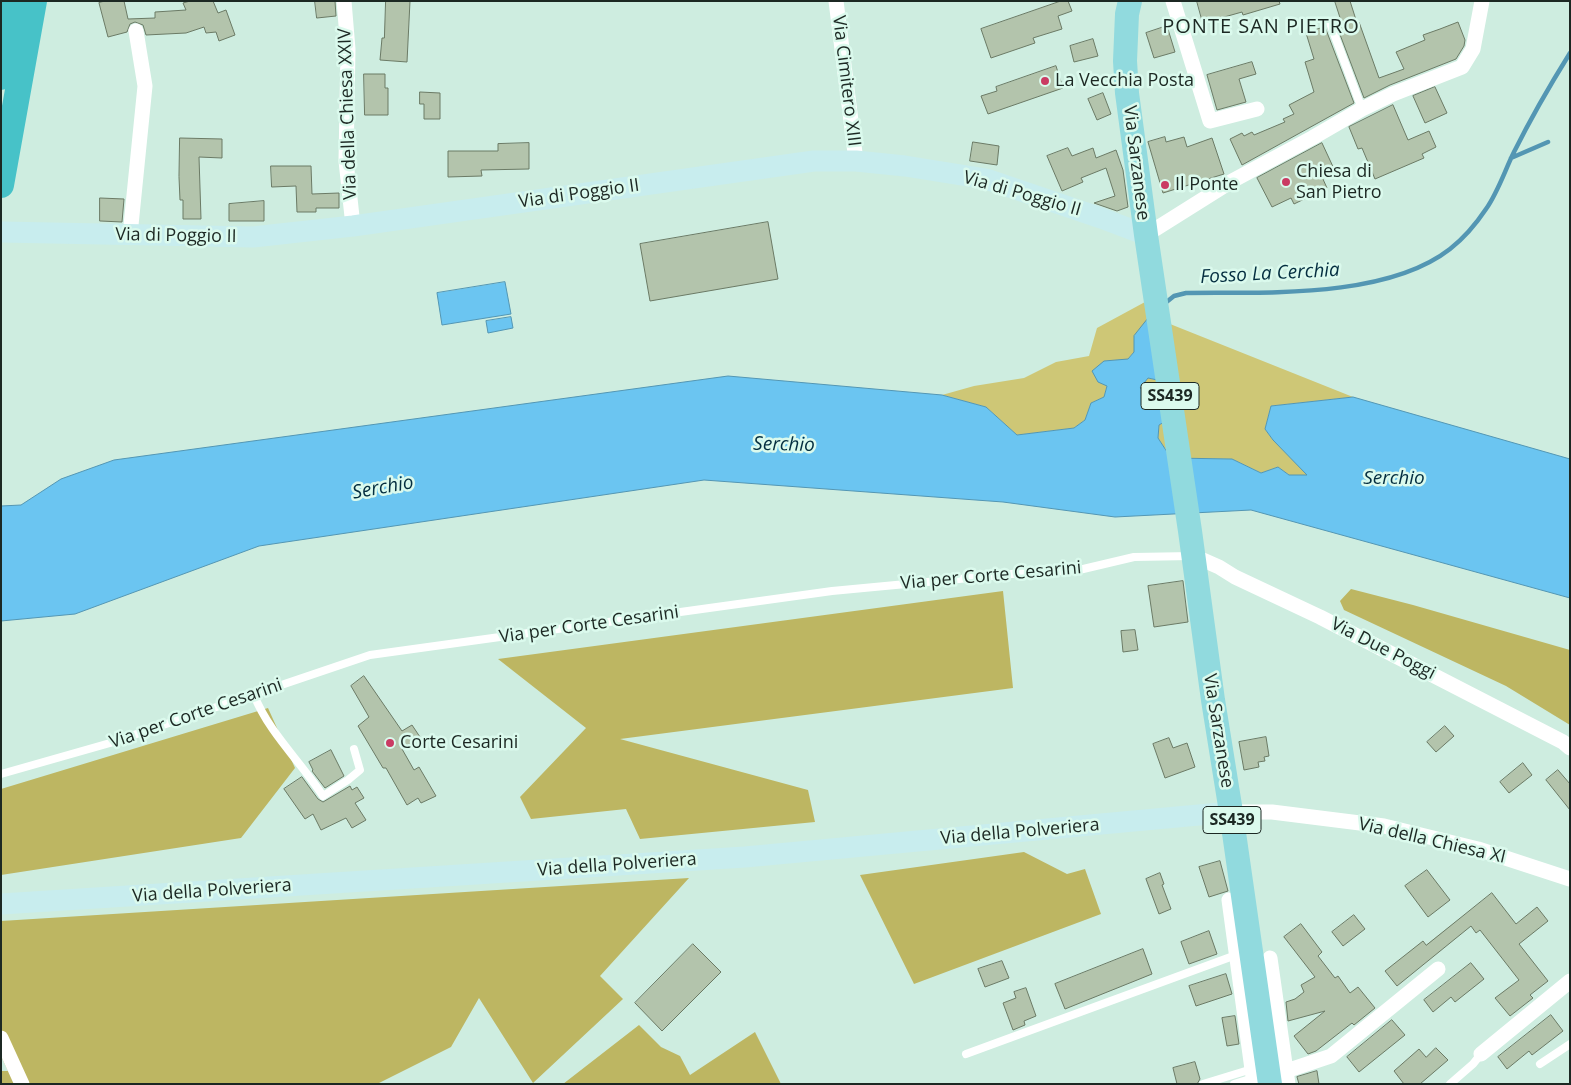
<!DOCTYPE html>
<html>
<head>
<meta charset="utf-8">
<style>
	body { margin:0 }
	#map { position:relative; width:1571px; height:1085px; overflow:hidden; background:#ceede0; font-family:"Open Sans",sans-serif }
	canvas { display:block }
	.frame { position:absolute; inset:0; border:2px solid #1c2823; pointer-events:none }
</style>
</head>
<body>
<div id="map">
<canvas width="1571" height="1085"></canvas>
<div class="frame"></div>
</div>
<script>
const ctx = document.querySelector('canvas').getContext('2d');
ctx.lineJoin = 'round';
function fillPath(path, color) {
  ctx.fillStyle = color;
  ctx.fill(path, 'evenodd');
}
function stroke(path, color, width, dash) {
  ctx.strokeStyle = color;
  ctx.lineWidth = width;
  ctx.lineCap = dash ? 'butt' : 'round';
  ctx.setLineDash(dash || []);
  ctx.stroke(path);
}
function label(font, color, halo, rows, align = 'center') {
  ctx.font = font + ' "Open Sans",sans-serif';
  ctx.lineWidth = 5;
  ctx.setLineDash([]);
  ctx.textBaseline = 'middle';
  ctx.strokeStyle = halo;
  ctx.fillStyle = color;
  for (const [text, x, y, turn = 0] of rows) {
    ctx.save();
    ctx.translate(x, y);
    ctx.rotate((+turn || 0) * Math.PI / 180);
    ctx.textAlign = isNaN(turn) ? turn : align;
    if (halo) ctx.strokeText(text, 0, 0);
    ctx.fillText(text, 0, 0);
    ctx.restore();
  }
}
const green = new Path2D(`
	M1145 302 1150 316 1353 397 1271 406 1265 429 1273 440 1308 475H1289L1278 467 1261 473 1232 459 1171 458 1158 438 1159 425 1171 418 1166 410 1140 388 1148 378 1170 383 1134 345V352L1127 360 1104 361 1107 385 1104 397 1091 403 1085 420 1074 428 1017 435 986 407 942 395 974 386 1024 378 1056 362 1089 356 1097 328Z`);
const forest = new Path2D(`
	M1351 589 1413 605 1570 650V725L1506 686 1344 610 1340 601Z
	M1003 591 1013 688 620 739 808 790 815 822 640 839 626 809 531 819 520 797 586 728 498 659Z
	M268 708 295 768 241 838 1 875V789Z
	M1024 852 1067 874 1085 869 1101 914 914 984 860 875Z
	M689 878 600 976 623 999 533 1083 479 998 451 1047 377 1084H1V1071H8L1 1056V921Z
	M639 1025 661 1047 680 1056 690 1075 755 1032 781 1084H563Z`);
const water = new Path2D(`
	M505 282 511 314 442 325 437 293Z
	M1150 316 1171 383 1148 378 1140 388 1166 410 1171 418 1159 425 1158 438 1171 458 1232 459 1261 473 1278 467 1289 475H1307L1273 440 1265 429 1271 406 1353 397 1570 459V598L1251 510 1115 517 1003 502 704 480 259 546 75 614 1 621V506L21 505 61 479 114 460 728 376 942 395 986 407 1017 435 1074 428 1085 420 1091 403 1104 397 1107 386 1098 382 1092 371 1104 361 1128 359 1134 352V336Z
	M511 317 513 328 488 333 486 321Z`);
const stream = new Path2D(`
	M1511 158 1548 142
	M1164 304 1174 296 1186 293C1264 292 1386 299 1450 249 1464 238 1476 224 1486 209 1498 192 1505 170 1514 152 1531 118 1550 85 1570 53`);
const building = new Path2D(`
	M105 1H124L128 19 155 18V12L186 10 183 3 190 1H213L218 13 226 10 235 35 219 41 216 32 206 33 204 27 186 33 146 35 143 25 135 22 130 24 127 32 108 37 99 3Z
	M315 1H335L336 16 317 18Z
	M386 1H410L407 62 380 60 382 38H384Z
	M1061 1H1068L1072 11 1058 16 1062 29 1033 38 1035 43 991 58 981 29Z
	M1197 1H1279L1280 4 1243 15 1242 12 1203 23Z
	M1335 1H1350L1357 23 1359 22 1379 78 1404 69 1396 52 1425 40 1423 35 1440 29 1458 22 1465 40 1464 46 1456 59 1390 85 1364 98 1336 24 1341 22Z
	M1167 26 1175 52 1154 58 1146 33Z
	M1325 27 1354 103 1242 165 1230 139 1242 133 1244 136 1252 132 1254 135 1285 122 1283 119 1294 114 1289 105 1314 92 1305 62 1314 59 1306 33Z
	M1093 39 1098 56 1074 62 1070 46Z
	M1252 62 1256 74 1239 79 1246 102 1217 110 1207 75Z
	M1056 66 1063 88 988 114 981 96 997 91 996 87Z
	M364 74H385V88H388V115H365Z
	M1435 87 1447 113 1425 123 1413 96Z
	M420 92 440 93V119H424V104H420Z
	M1103 93 1111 114 1097 120 1088 99Z
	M1393 105 1408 140 1429 131 1436 147 1422 154 1424 158 1375 179 1362 148 1358 149 1349 127Z
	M1165 137 1166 142 1184 137 1187 147 1212 138 1224 174 1163 193 1148 142Z
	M180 138 222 139V158L199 157 201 219H183V200H180L179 177Z
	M973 142 999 146 997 165 970 161Z
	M529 143V169L481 170 482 176 448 177V151H498V144Z
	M1322 143 1335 171 1322 177 1327 188 1294 204 1291 198 1272 207 1257 178Z
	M1068 148 1072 156 1093 148 1096 158 1116 150 1123 170 1128 207 1117 211 1094 203 1115 196 1106 168 1081 178 1083 182 1062 191 1047 156Z
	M271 166H311L312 194 339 193V208H316V212H297L296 186 272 187Z
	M100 198 124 199 122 222 100 221Z
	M264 201V221H229V204Z
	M768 222 778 279 650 301 640 244Z
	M1183 581 1188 622 1154 627 1148 586Z
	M1135 630 1138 650 1123 652 1121 631Z
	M364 676 402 731 412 725 420 737 402 749 414 770 419 767 436 796 421 803 418 798 407 805 386 768H383L358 726 369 717 351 686Z
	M1445 726 1454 736 1436 752 1427 742Z
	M1266 737 1269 756 1264 757 1265 761 1258 762 1259 767 1244 770 1239 742Z
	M1169 738 1173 748 1187 743 1195 767 1165 778 1153 744Z
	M331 750 344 776 325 788 312 771 313 770 309 762Z
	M1523 763 1532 775 1509 793 1500 782Z
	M1558 770 1570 784V810L1546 780Z
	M302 777 318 799 323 802 350 786 352 790 357 787 364 798 355 803 366 820 352 828 346 818 321 830 313 814 305 819 284 789Z
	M1220 861 1228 891 1209 897 1199 867Z
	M1427 870 1450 900 1428 917 1405 886Z
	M1160 873 1164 884 1162 885 1171 909 1159 914 1146 879Z
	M1492 893 1516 924 1537 907 1548 921 1519 944 1548 981 1530 995 1533 998 1510 1016 1495 998 1519 980 1480 930 1476 933 1471 926 1397 986 1385 971 1423 941 1426 945Z
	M1354 915 1365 929 1343 946 1332 932Z
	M1301 924 1322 952 1318 956 1335 978 1338 976 1350 993 1358 987 1375 1008 1354 1025 1352 1023 1316 1051 1308 1054 1294 1036 1325 1011 1288 1021 1286 1002 1295 999 1304 992 1301 985 1315 977 1284 937Z
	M1209 931 1217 954 1189 964 1181 942Z
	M693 944 721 972 662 1031 635 1003Z
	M1143 949 1152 974 1065 1009 1055 984Z
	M1002 961 1009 978 985 987 978 969Z
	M1471 963 1484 979 1455 1002 1451 997 1433 1012 1424 1000Z
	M1226 974 1232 994 1196 1006 1189 986Z
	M1026 988 1036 1016 1024 1021 1025 1025 1013 1030 1003 1003 1016 998 1014 992Z
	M1551 1015 1563 1031 1532 1055 1529 1051 1507 1069 1498 1057Z
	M1235 1016 1239 1044 1227 1046 1222 1018Z
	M1392 1020 1405 1035 1359 1072 1347 1057Z
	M1436 1048 1448 1060 1420 1084H1404L1394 1071 1419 1049 1426 1057Z
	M1195 1062 1200 1079 1197 1084H1177L1173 1068Z
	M1317 1071 1319 1084H1299L1297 1077Z`);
const lane = new Path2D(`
	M1330 23 1362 109
	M254 695C269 733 301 762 323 796L348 780 360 770 354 749
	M1 774 110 743 370 655 832 591 1012 574 1079 570 1134 557 1192 556
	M966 1054 1236 955
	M1540 1064 1570 1044
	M1203 1084 1252 1069
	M1234 1084 1253 1078
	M1450 1084 1473 1064 1481 1054`);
const street = new Path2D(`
	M344 1 348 49 346 161 353 226
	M836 1 856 161
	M1173 1 1210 121 1257 109
	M130 235 145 86 136 31
	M1146 235 1232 181 1312 138 1362 109 1393 94 1462 67 1473 49 1482 1
	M1194 556 1219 567 1235 577 1320 617 1563 742 1570 748
	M1231 812H1272L1384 826 1478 849 1570 879
	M1229 900 1254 1084
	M1270 958 1286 1071
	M1 1038 22 1084
	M1481 1054 1570 981
	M1288 1084 1286 1071 1331 1056 1438 969`);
const secondary = new Path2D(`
	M1 232 253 237 353 226 814 161H856L905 166 986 179 1101 218 1146 235
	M1 904 745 857 1231 812`);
const primary = new Path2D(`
	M1130 1 1127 14 1125 61 1127 93 1146 235 1190 531 1213 700 1231 812 1270 1084`);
const highway = new Path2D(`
	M1 77 14 1
	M1 185 34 1`);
const markers = [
	[1045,81,5,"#ca3b63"],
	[1286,182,5,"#ca3b63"],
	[1165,185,5,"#ca3b63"],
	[390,743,5,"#ca3b63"]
];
const shields = [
	[1170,396,58],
	[1232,820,58]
];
const shieldNames = [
	["SS439",1170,396],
	["SS439",1232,820]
];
const streetNames = [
	["Via Cimitero XIII",846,81,83],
	["Via della Chiesa XXIV",348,114,-92],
	["Via Sarzanese",1136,163,83],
	["Via di Poggio II",579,194,-8],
	["Via di Poggio II",1022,194,16],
	["Via di Poggio II",176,236,1],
	["Via per Corte Cesarini",991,576,-5],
	["Via per Corte Cesarini",589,625,-8],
	["Via Due Poggi",1383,649,27],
	["Via per Corte Cesarini",196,714,-19],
	["Via Sarzanese",1218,731,81],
	["Via della Polveriera",1020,832,-5],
	["Via della Chiesa XI",1432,841,13],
	["Via della Polveriera",617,865,-4],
	["Via della Polveriera",212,891,-4]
];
const poiNames = [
	["La Vecchia Posta",1055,81],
	["Chiesa di",1296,172],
	["San Pietro",1296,193],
	["Il Ponte",1175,185],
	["Corte Cesarini",400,743]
];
const waterNames = [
	["Fosso La Cerchia",1270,274,-3],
	["Serchio",784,445,1],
	["Serchio",1394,479],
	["Serchio",383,488,-10]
];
const quarterNames = [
	["PONTE SAN PIETRO",1261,27]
];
fillPath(green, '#cec776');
fillPath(forest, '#bdb662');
fillPath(water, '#6bc5f1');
stroke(water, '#5396b3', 1);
stroke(stream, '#5396b3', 4.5);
fillPath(building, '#b3c4ac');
stroke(building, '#6b7a65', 1);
stroke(lane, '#fff', 8);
stroke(street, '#fff', 15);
stroke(secondary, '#c8edee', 21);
stroke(primary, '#91dade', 24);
stroke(highway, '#47c2c8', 26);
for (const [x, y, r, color] of markers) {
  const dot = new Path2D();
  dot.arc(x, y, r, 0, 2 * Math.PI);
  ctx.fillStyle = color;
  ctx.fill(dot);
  stroke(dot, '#dbfaed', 2);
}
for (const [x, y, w] of shields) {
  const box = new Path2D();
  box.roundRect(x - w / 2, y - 13.5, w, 27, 4);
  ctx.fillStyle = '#dbfaed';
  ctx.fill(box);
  stroke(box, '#1c2823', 1);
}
label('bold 16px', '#1c2823', null, shieldNames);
label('18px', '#1c2823', '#dbfaed', streetNames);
label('18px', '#1c2823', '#dbfaed', poiNames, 'left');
label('italic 19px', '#042e40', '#dbfaed', waterNames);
ctx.letterSpacing = '1px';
label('20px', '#1c2823', '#dbfaed', quarterNames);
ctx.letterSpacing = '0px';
</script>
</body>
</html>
